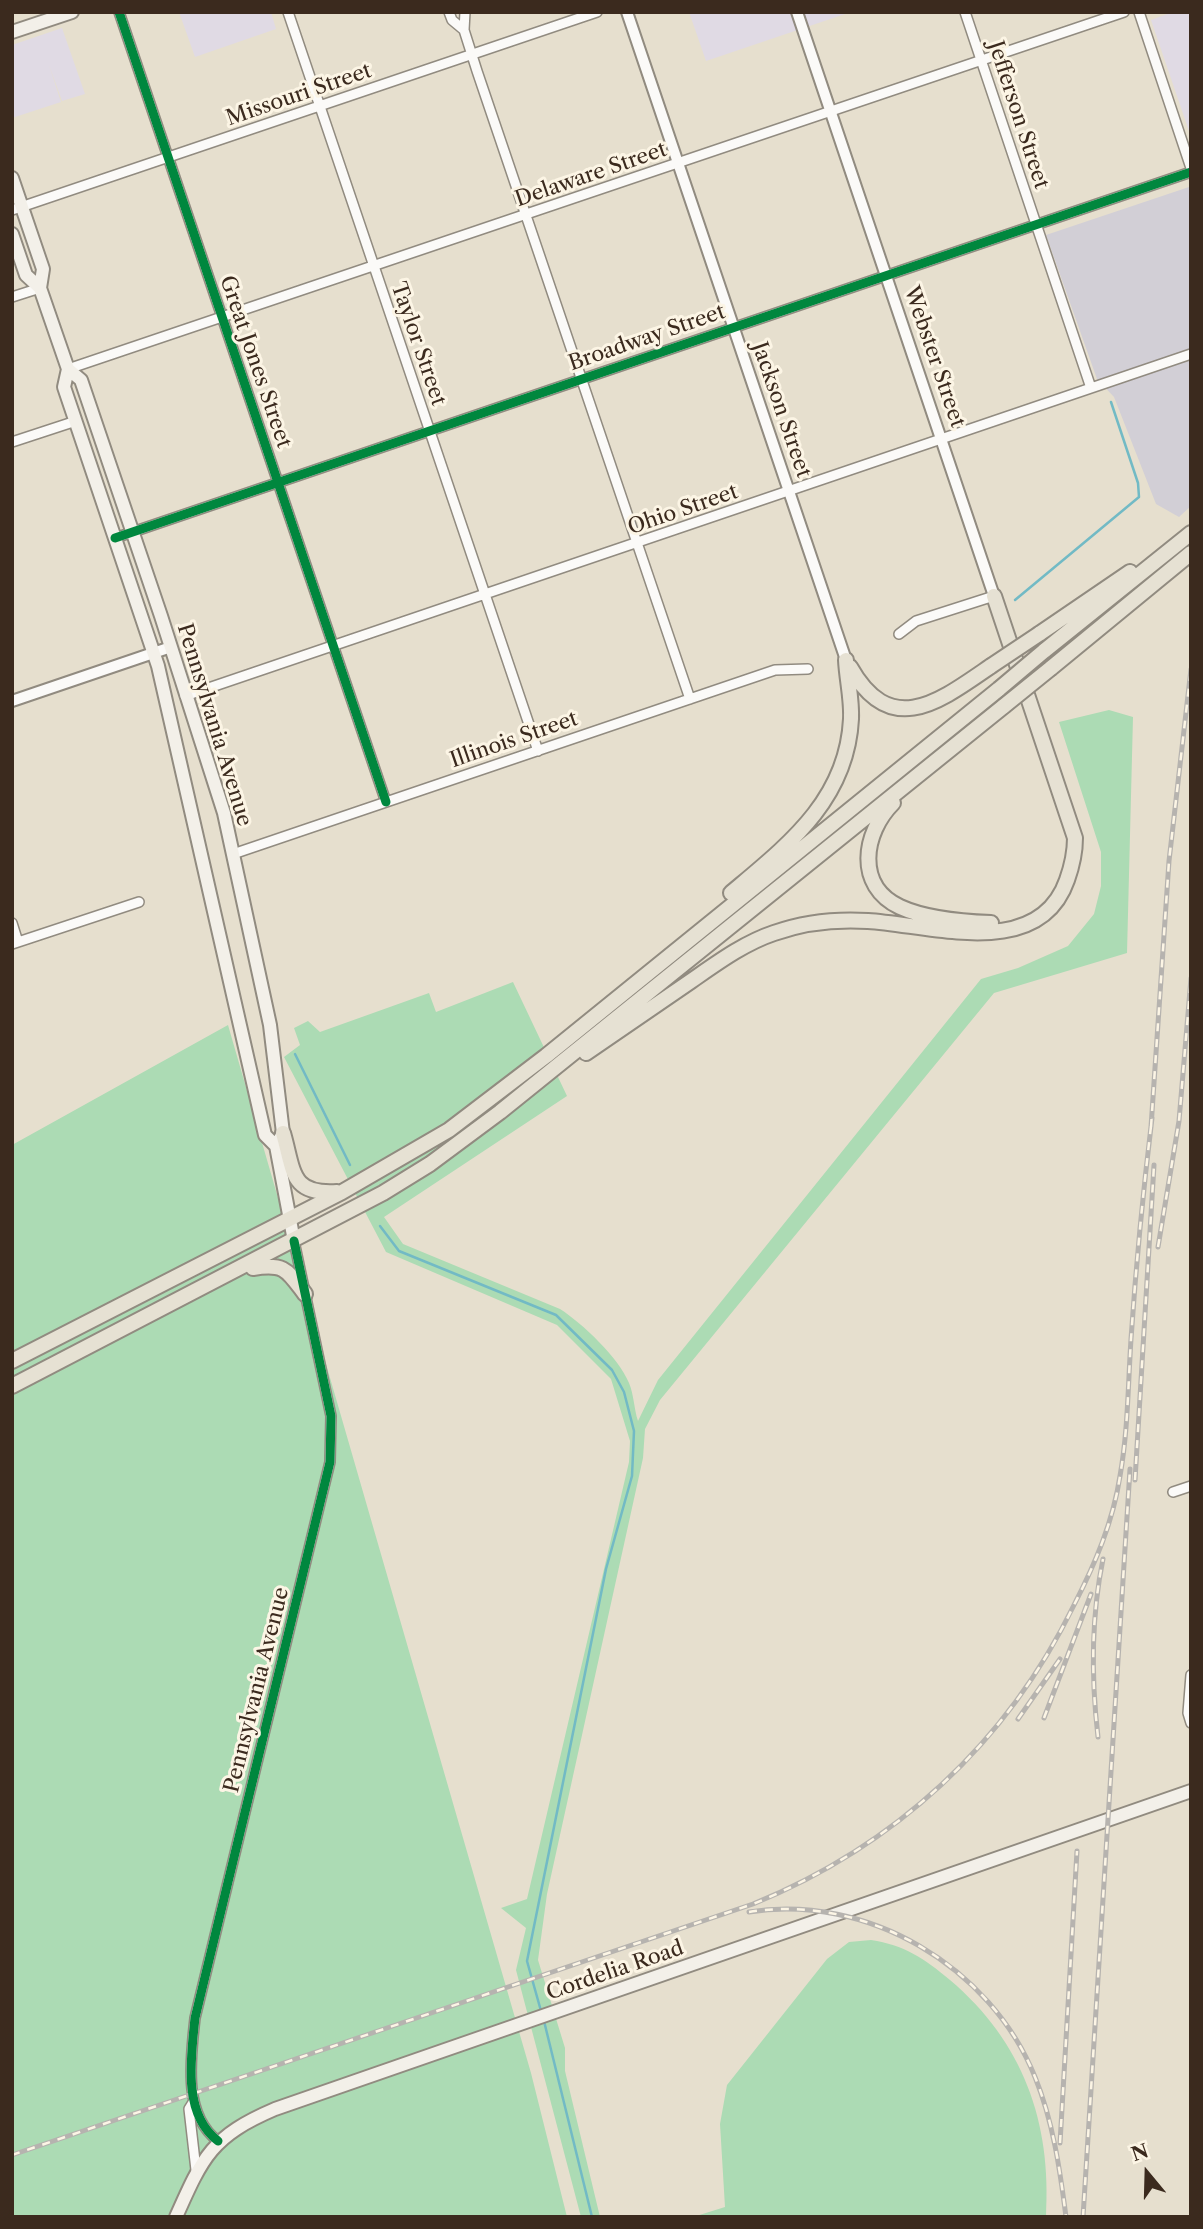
<!DOCTYPE html>
<html>
<head>
<meta charset="utf-8">
<style>
	body { margin:0 }
	#map { position:relative; width:1203px; height:2229px; overflow:hidden; background:#e6dfce; font-family:"Libre Caslon Text",serif }
	canvas { display:block }
	.frame { position:absolute; inset:0; border:14px solid #3b2a1e; pointer-events:none }
	.north { position:absolute; left:1112px; top:2138px; width:70px; height:70px; -webkit-text-stroke:5px #fcf5e5; paint-order:stroke; rotate:341deg; font-size:19px; font-weight:700; line-height:28px; text-align:center; color:#3b2a1e }
	.north::after { content:''; display:block; margin:auto; width:24px; height:32px; background:#3b2a1e; clip-path:polygon(50% 0,100% 100%,50% 72%,0 100%) }
</style>
</head>
<body>
<div id="map">
<canvas width="1203" height="2229"></canvas>
<div class="frame"></div>
<div class="north">N</div>
</div>
<script>
const ctx = document.querySelector('canvas').getContext('2d');
ctx.lineJoin = 'round';
function fillPath(path, color) {
  ctx.fillStyle = color;
  ctx.fill(path, 'evenodd');
}
function stroke(path, color, width, dash) {
  ctx.strokeStyle = color;
  ctx.lineWidth = width;
  ctx.lineCap = dash ? 'butt' : 'round';
  ctx.setLineDash(dash || []);
  ctx.stroke(path);
}
function label(font, color, halo, rows, align = 'center') {
  ctx.font = font + ' "Libre Caslon Text",serif';
  ctx.lineWidth = 6;
  ctx.setLineDash([]);
  ctx.textBaseline = 'middle';
  ctx.strokeStyle = halo;
  ctx.fillStyle = color;
  for (const [text, x, y, turn = 0] of rows) {
    ctx.save();
    ctx.translate(x, y);
    ctx.rotate((+turn || 0) * Math.PI / 180);
    ctx.textAlign = isNaN(turn) ? turn : align;
    if (halo) ctx.strokeText(text, 0, 0);
    ctx.fillText(text, 0, 0);
    ctx.restore();
  }
}
const built = new Path2D(`
	M179 12H271L276 29 195 57Z
	M689 12H851L706 61Z
	M1173 12H1191V137L1151 20Z
	M62 28 85 94 62 101 49 65 61 102 12 118V45Z`);
const industrial = new Path2D(`
	M1189 187 1191 506 1179 517 1156 504 1114 397 1097 379 1046 235Z`);
const green = new Path2D(`
	M1109 710 1133 717 1127 953 994 993 660 1400 645 1429 643 1458 547 1894 538 1960 565 2048V2071L600 2217H581L516 1970 526 1928 501 1908 527 1899 629 1462 630 1441 611 1379 557 1325 386 1252 284 1057 300 1045 294 1028 308 1021 320 1032 429 993 436 1012 513 982 567 1096 384 1217 403 1244 560 1309C582 1323 619 1358 629 1383 634 1395 634 1409 638 1421L658 1380 981 979 1018 968 1068 946 1094 914 1101 886V852L1059 722Z
	M228 1025 531 2073 567 2217H12V1145Z
	M871 1940C904 1945 924 1958 950 1980 1023 2042 1052 2122 1046 2217H693L725 2207 720 2124 727 2085 827 1959 849 1942Z`);
const stream = new Path2D(`
	M1015 600 1139 497 1138 483 1111 402
	M295 1054 350 1165
	M380 1226 399 1251 556 1315 612 1370 624 1392 634 1431 632 1476 606 1569 527 1961 541 2011
	M544 2021 592 2217`);
const minor = new Path2D(`
	M119 12 386 802
	M288 12 538 751
	M449 12 452 20 464 30
	M465 12 464 30 477 71 690 699
	M965 12 1091 388
	M1139 12 1191 168
	M12 210 597 12
	M12 297 40 288
	M68 369 1124 12
	M12 442 76 421
	M115 538 1191 172
	M899 634 916 621 994 596
	M185 696 1191 354
	M233 854 775 670 808 669
	M12 923 18 942
	M12 944 139 902
	M1173 1492 1191 1486
	M1191 1675 1188 1713 1191 1723
	M194 2101 189 2109 196 2170
	M218 2141C182 2114 191 2057 195 2018L330 1462 331 1416 294 1241`);
const tertiary = new Path2D(`
	M627 12 846 660
	M797 12 994 596
	M12 701 168 648`);
const secondary = new Path2D(`
	M12 32 72 12
	M12 178 43 269 40 288
	M12 234 26 275 40 288 68 369 81 380 161 616 224 813 270 1025 283 1133 276 1146
	M68 369 64 387 158 666 265 1135 276 1146 294 1241
	M176 2217C203 2156 212 2136 275 2109L1191 1791`);
const trunk = new Path2D(`
	M1039 634 1130 572
	M1044 651 1191 533
	M850 667C891 740 940 701 991 666
	M1051 668 1191 553
	M893 803C863 833 855 886 900 907 926 919 963 922 991 923
	M731 893C788 845 847 800 851 719 852 699 847 680 846 660
	M586 1053C621 1029 656 1005 691 981 717 963 744 943 774 933 805 922 836 919 868 921 932 925 1039 961 1067 880 1072 866 1075 853 1075 838L994 596
	M283 1133C294 1171 290 1195 337 1192
	M253 1268C285 1263 287 1270 305 1294
	M12 1361 342 1192 449 1130 546 1056 999 689
	M12 1386 383 1193 430 1164 500 1112 1004 706`);
const rail = new Path2D(`
	M1151 1127 1169 861 1191 669
	M1158 1247 1179 1121 1191 978
	M1135 1480 1154 1165
	M1044 1718 1091 1594
	M1018 1719 1060 1659
	M1098 1737C1091 1677 1091 1618 1103 1559
	M749 1912C867 1893 991 1967 1035 2077 1053 2121 1060 2170 1066 2217
	M1060 2143 1077 1851
	M12 2155 753 1904C895 1846 1007 1743 1074 1605 1095 1564 1113 1522 1120 1476 1128 1431 1128 1385 1131 1339 1136 1265 1143 1192 1152 1118
	M1083 2217 1130 1469`);
const trunkBridge = new Path2D(`
	M991 666 1039 634
	M999 689 1044 651
	M1004 706 1051 668`);
const cycleway = new Path2D(`
	M119 12 386 802
	M115 538 1191 172
	M218 2141C182 2114 191 2057 195 2018L330 1462 331 1416 294 1241`);
const streetNames = [
	["Missouri Street",299,95,-19],
	["Jefferson Street",1018,115,72],
	["Delaware Street",591,175,-19],
	["Broadway Street",647,338,-19],
	["Taylor Street",418,344,71],
	["Webster Street",934,357,71],
	["Great Jones Street",255,362,71],
	["Jackson Street",781,410,71],
	["Ohio Street",683,510,-19],
	["Pennsylvania Avenue",214,725,73],
	["Illinois Street",514,740,-19],
	["Pennsylvania Avenue",257,1690,-76],
	["Cordelia Road",615,1971,-19]
];
fillPath(built, '#e0dae4');
fillPath(industrial, '#d2cfd6');
fillPath(green, '#acdbb4');
stroke(stream, '#72bac5', 2.5);
stroke(minor, '#918b80', 12);
stroke(tertiary, '#918b80', 14);
stroke(secondary, '#918b80', 16);
stroke(trunk, '#918b80', 18);
stroke(minor, '#fbfaf8', 9);
stroke(tertiary, '#fbfaf8', 10);
stroke(secondary, '#f3f0e9', 12);
stroke(trunk, '#e6e1d3', 14);
stroke(rail, '#b6b3af', 5);
stroke(rail, '#fcf5e5', 2.5, [8]);
stroke(trunkBridge, '#918b80', 18, []);
stroke(trunkBridge, '#e6e1d3', 14);
stroke(cycleway, '#00873e', 9);
label('21px', '#3b2a1e', '#fcf5e5', streetNames);
</script>
</body>
</html>
